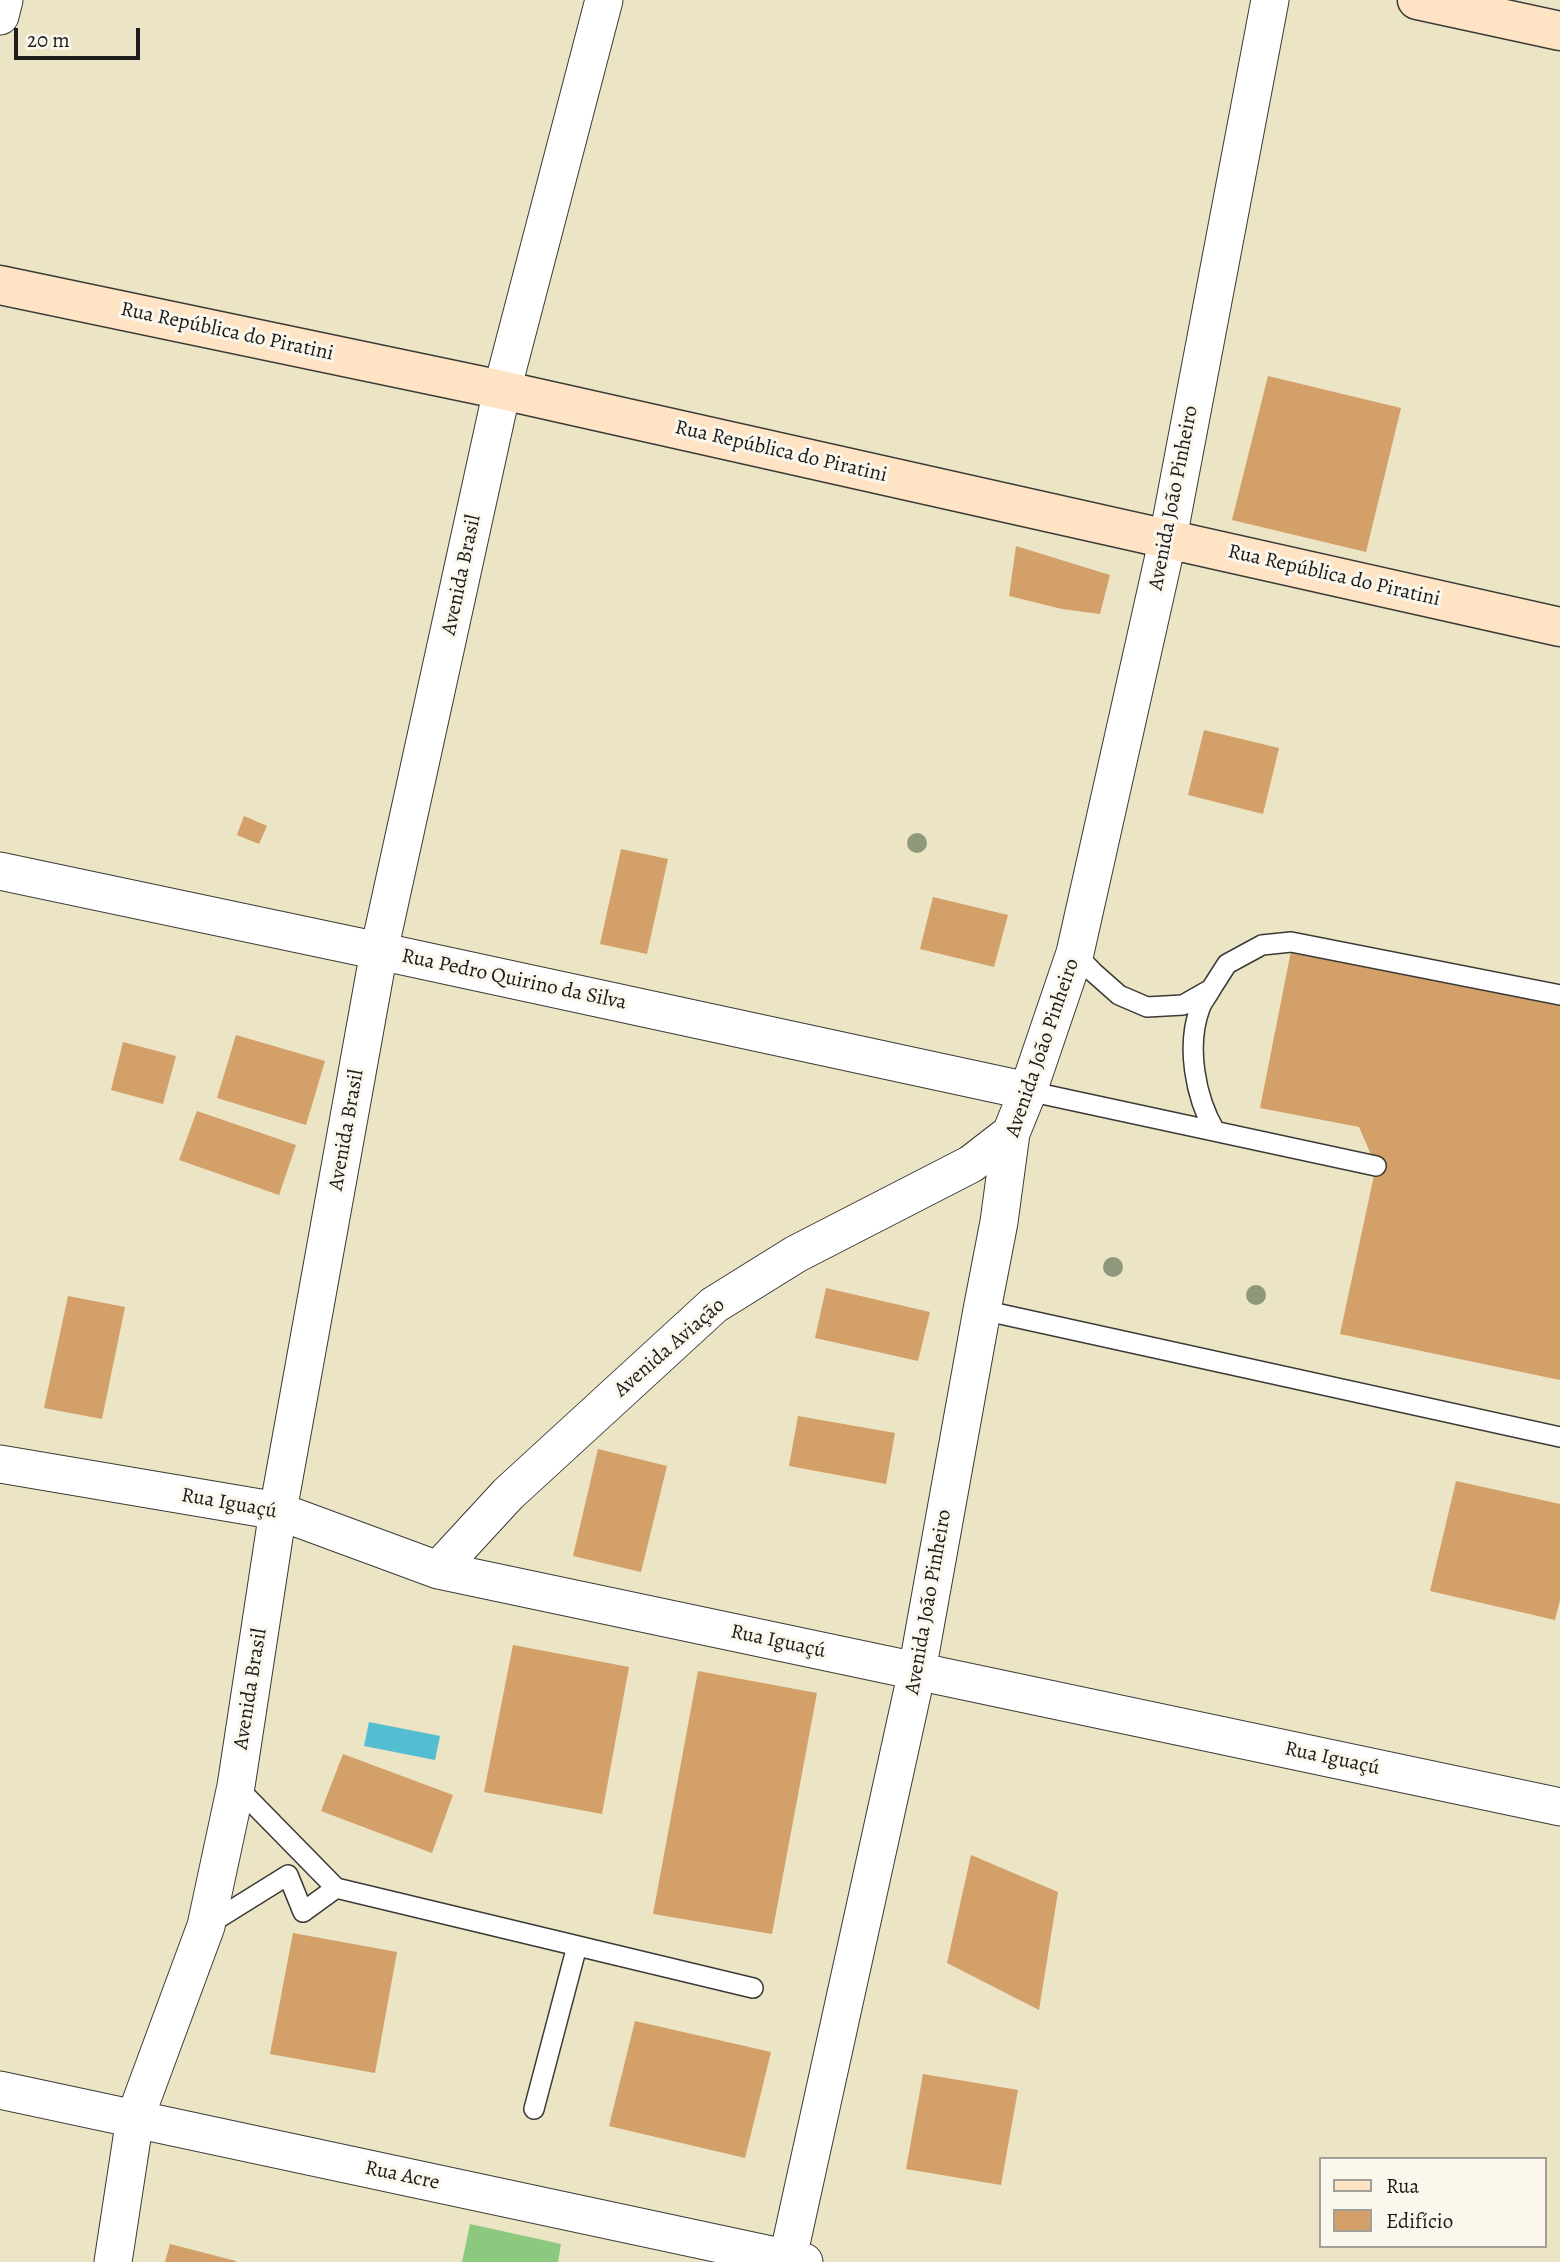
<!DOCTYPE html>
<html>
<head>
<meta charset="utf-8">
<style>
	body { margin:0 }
	#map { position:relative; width:1560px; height:2262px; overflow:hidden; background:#ebe4c5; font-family:Alegreya,serif }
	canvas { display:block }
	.legend { position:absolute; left:1319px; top:2157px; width:228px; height:91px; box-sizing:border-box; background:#fbf7ec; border:2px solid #a29f99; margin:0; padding:9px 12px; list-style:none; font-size:21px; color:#1c1c1c }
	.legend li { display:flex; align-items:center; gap:14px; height:35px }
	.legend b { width:35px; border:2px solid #a29f99 }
	.scale { position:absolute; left:14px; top:28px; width:126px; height:32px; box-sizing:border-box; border:4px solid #1c1c1c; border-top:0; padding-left:9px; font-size:21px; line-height:24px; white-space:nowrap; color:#1c1c1c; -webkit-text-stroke:5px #fbf7ec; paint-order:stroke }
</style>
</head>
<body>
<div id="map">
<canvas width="1560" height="2262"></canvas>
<ul class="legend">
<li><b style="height:9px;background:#fee4c5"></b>Rua</li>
<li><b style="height:19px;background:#d3a06a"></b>Edifício</li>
</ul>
<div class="scale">20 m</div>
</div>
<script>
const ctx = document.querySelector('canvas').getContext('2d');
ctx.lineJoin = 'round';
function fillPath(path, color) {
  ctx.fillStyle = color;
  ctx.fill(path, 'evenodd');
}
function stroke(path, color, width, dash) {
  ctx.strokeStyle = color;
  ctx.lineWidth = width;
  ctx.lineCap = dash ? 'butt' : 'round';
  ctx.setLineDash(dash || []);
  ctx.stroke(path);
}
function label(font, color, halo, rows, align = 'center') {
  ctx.font = font + ' Alegreya,serif';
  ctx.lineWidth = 6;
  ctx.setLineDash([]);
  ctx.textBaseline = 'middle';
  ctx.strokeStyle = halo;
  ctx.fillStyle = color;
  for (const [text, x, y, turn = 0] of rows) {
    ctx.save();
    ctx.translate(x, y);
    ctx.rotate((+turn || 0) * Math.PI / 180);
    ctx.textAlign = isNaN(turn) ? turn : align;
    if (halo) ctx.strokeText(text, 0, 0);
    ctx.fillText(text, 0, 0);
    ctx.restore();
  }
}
const green = new Path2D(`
	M470 2224 561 2244 558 2262H462Z`);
const water = new Path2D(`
	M369 1722 440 1736 435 1760 364 1746Z`);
const building = new Path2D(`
	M1268 376 1401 408 1366 552 1232 520Z
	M1016 546 1110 575 1100 614 1062 609 1009 596Z
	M1204 730 1279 748 1263 814 1188 795Z
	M244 816 267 826 259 844 237 835Z
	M621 849 668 859 647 954 600 944Z
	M933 897 1008 915 994 967 920 949Z
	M1292 946 1560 999V1380L1340 1334 1376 1166 1359 1127 1260 1108Z
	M236 1035 325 1061 306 1125 217 1098Z
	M123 1042 176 1056 163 1104 111 1090Z
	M197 1111 296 1145 279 1195 179 1160Z
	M826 1288 930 1312 918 1361 815 1338Z
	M68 1296 125 1307 102 1419 44 1408Z
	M798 1416 895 1433 886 1484 789 1466Z
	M598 1449 667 1466 641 1572 573 1556Z
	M1456 1481 1560 1504V1600L1555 1620 1430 1591Z
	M513 1645 629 1667 602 1814 484 1792Z
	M698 1671 817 1693 772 1934 653 1914Z
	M343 1754 453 1795 432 1853 321 1811Z
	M971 1855 1058 1892 1039 2010 947 1963Z
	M293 1933 397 1952 375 2073 270 2054Z
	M635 2021 771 2052 745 2158 609 2126Z
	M923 2074 1018 2090 1001 2185 906 2169Z
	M170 2244 236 2261V2262H165Z`);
const lane = new Path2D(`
	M1075 953 1093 972 1119 995 1147 1007 1183 1005 1211 989 1227 964 1262 945 1291 942 1560 995
	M1211 989C1208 995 1202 1002 1200 1008 1186 1046 1195 1097 1215 1131
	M1028 1091 1376 1166
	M982 1310 1560 1437
	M236 1786 336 1888 753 1988
	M206 1926 288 1875 303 1912 336 1888
	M534 2109 577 1946`);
const street = new Path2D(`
	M0 16 4 0
	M0 871 379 951 1028 1091
	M0 1464 278 1511 438 1570 1560 1807
	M438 1570 508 1494 714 1305 796 1254 971 1164 1011 1133
	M0 2090 804 2262
	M113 2262 135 2118 206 1926 236 1786 278 1511 379 951 502 390 604 0
	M787 2262 917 1671 982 1310 999 1222 1011 1133 1028 1091 1075 953 1168 538 1270 0`);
const secondary = new Path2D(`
	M1417 0 1560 31
	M0 285 502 390 1560 627`);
const trees = [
	[917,843],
	[1113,1267],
	[1256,1295]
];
const streetNames = [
	["Rua República do Piratini",227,332,12],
	["Rua República do Piratini",781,452,13],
	["Avenida João Pinheiro",1174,498,-79],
	["Avenida Brasil",462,575,-78],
	["Rua República do Piratini",1334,576,13],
	["Rua Pedro Quirino da Silva",514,980,12],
	["Avenida João Pinheiro",1043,1048,-71],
	["Avenida Brasil",347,1130,-80],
	["Avenida Aviação",670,1348,-41],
	["Rua Iguaçú",229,1504,10],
	["Avenida João Pinheiro",929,1602,-80],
	["Rua Iguaçú",778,1642,12],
	["Avenida Brasil",251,1689,-81],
	["Rua Iguaçú",1332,1759,12],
	["Rua Acre",402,2176,12]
];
fillPath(green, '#8cc97e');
fillPath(water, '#54bdd1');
fillPath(building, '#d3a06a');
stroke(lane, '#3b3a35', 22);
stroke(street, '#3b3a35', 39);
stroke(secondary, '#3b3a35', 41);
stroke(lane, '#fff', 19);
stroke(street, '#fff', 37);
stroke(secondary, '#fee4c5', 38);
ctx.fillStyle = '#8f987b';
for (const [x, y] of trees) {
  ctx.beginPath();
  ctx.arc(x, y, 10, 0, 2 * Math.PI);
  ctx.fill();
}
label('21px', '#1c1c1c', '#fbf7ec', streetNames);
</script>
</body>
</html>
